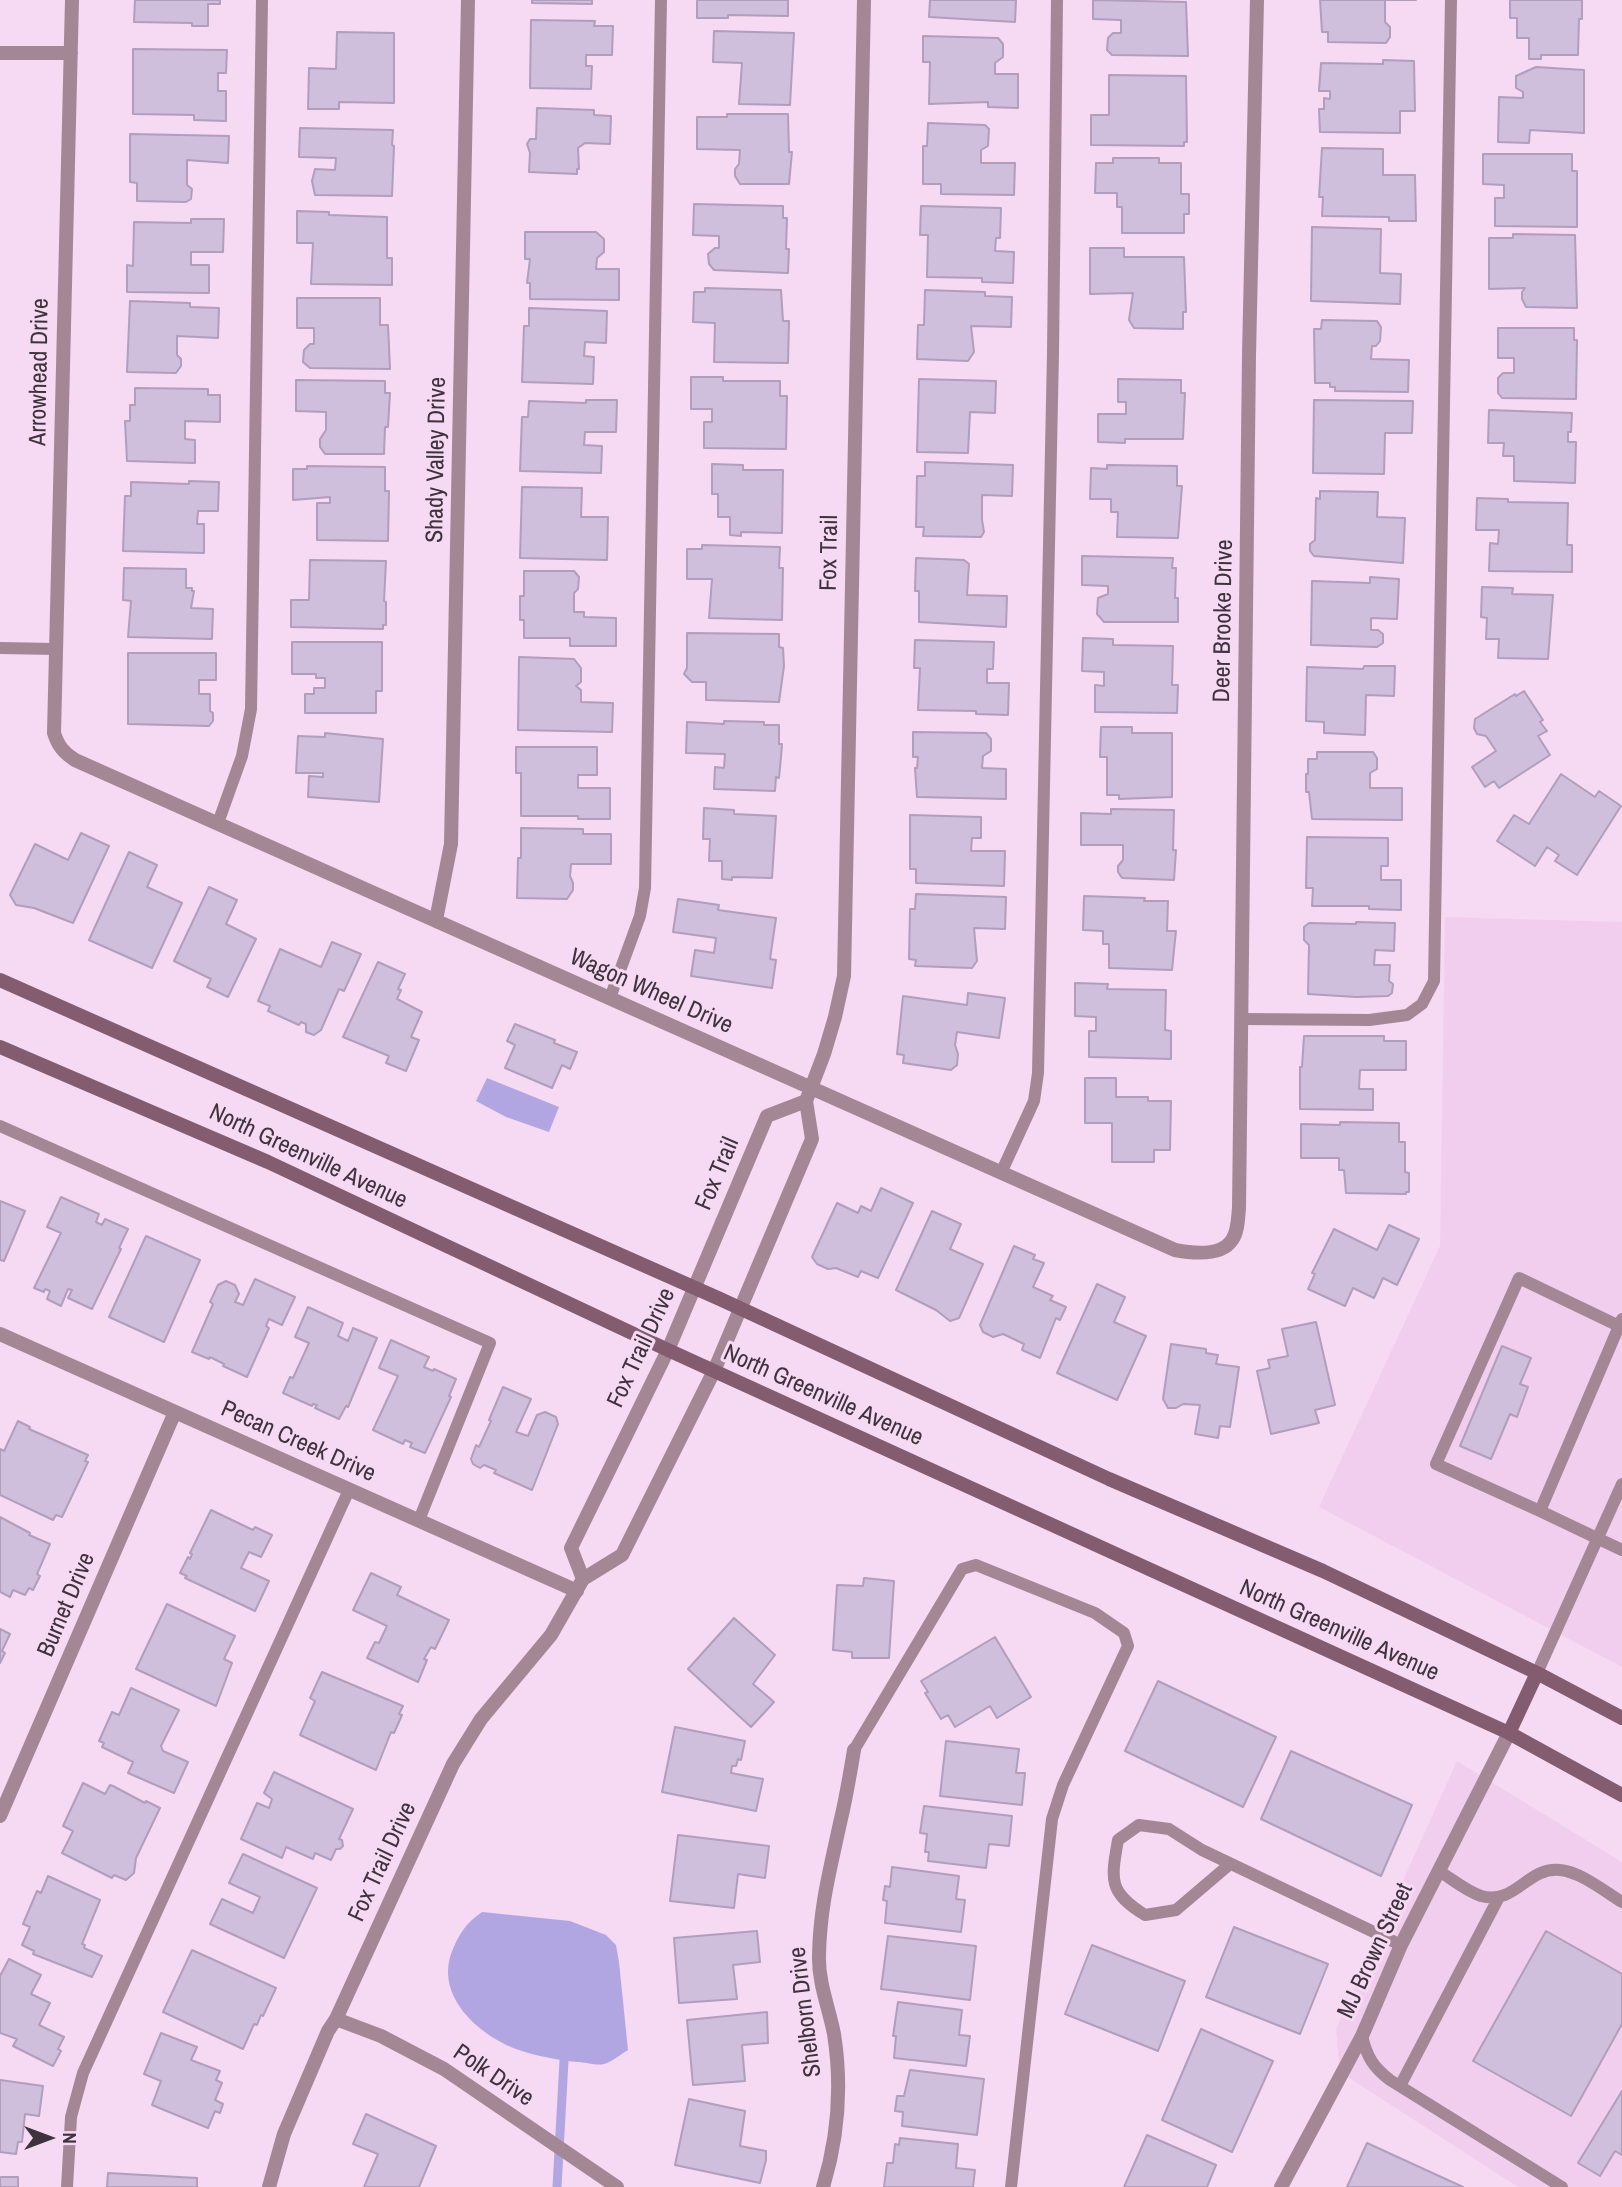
<!DOCTYPE html>
<html>
<head>
<meta charset="utf-8">
<style>
	body { margin:0 }
	#map { position:relative; width:1622px; height:2187px; overflow:hidden; background:#f6d9f3; font-family:"Archivo Narrow",sans-serif }
	canvas { display:block }
	.north { position:absolute; left:14px; top:2103px; width:70px; height:70px; -webkit-text-stroke:5px #f6d9f3; paint-order:stroke; rotate:90deg; font-size:19px; font-weight:700; line-height:28px; text-align:center; color:#3e323c }
	.north::after { content:''; display:block; margin:auto; width:24px; height:32px; background:#3e323c; clip-path:polygon(50% 0,100% 100%,50% 72%,0 100%) }
</style>
</head>
<body>
<div id="map">
<canvas width="1622" height="2187"></canvas>
<div class="north">N</div>
</div>
<script>
const ctx = document.querySelector('canvas').getContext('2d');
ctx.lineJoin = 'round';
function fillPath(path, color) {
  ctx.fillStyle = color;
  ctx.fill(path, 'evenodd');
}
function stroke(path, color, width, dash) {
  ctx.strokeStyle = color;
  ctx.lineWidth = width;
  ctx.lineCap = dash ? 'butt' : 'round';
  ctx.setLineDash(dash || []);
  ctx.stroke(path);
}
function label(font, color, halo, rows, align = 'center') {
  ctx.font = font + ' "Archivo Narrow",sans-serif';
  ctx.lineWidth = 6;
  ctx.setLineDash([]);
  ctx.textBaseline = 'middle';
  ctx.strokeStyle = halo;
  ctx.fillStyle = color;
  for (const [text, x, y, turn = 0] of rows) {
    ctx.save();
    ctx.translate(x, y);
    ctx.rotate((+turn || 0) * Math.PI / 180);
    ctx.textAlign = isNaN(turn) ? turn : align;
    if (halo) ctx.strokeText(text, 0, 0);
    ctx.fillText(text, 0, 0);
    ctx.restore();
  }
}
const built = new Path2D(`
	M1445 917 1622 922V1667L1319 1507 1440 1246Z
	M1457 1761 1622 1862V2187H1518L1340 2072 1336 2029Z`);
const water = new Path2D(`
	M487 1078 559 1107 549 1132 506 1117 476 1101Z
	M482 1912 570 1921 606 1935 616 1945 619 1962 628 2050C621 2054 612 2062 604 2064 597 2066 585 2062 577 2062 558 2060 537 2056 519 2050 481 2037 436 1998 451 1954 458 1935 466 1923 482 1912Z`);
const stream = new Path2D(`
	M557 2187 564 2061`);
const building = new Path2D(`
	M135 0H220V4H208V26H192V23L134 22Z
	M532 0H592V4L532 3Z
	M697 0H788V16L728 15V18H697Z
	M930 0H1016L1015 22 929 17Z
	M1093 0 1186 2 1188 56 1112 55 1107 50 1108 38 1113 33H1121V20L1093 19Z
	M1320 0H1416H1385V22L1390 27V37L1386 43 1328 42V32H1322Z
	M1510 0H1582V19H1579L1578 55H1541V59H1529V38H1517V18H1510Z
	M531 20 595 21 594 26H613L612 55H586V66H592L591 89 530 88Z
	M714 31 794 33 790 105 739 104 742 63 713 62Z
	M337 32 394 33V103L339 102V109H308L309 68 336 69Z
	M923 36 998 38 1003 44V57L995 63V74H1018V108L988 107V102L929 104 930 62H923Z
	M133 49 227 50 226 73H218V91H226V121L194 120V115L133 114Z
	M1383 60 1414 61 1415 111H1400V133L1320 132 1319 109H1324V98L1330 99V91H1319L1321 63 1383 64Z
	M1536 67 1584 70V133L1530 130 1529 143 1498 142 1499 97 1523 98V92L1516 88V76Z
	M1109 75 1186 76 1187 142H1184V146L1091 145V115H1109Z
	M537 108 594 110V115L611 116 610 144 585 143 578 148 579 169H577V174L529 172 530 153 527 144 530 139H536Z
	M727 114H788L789 152H792L789 184H740L735 176V169L739 164 740 150 697 149V117H727Z
	M928 123 985 125 989 129 988 146 981 150V163H1015L1014 195 941 194V184H923V146H927Z
	M300 128 393 130 392 145 394 146 392 196 315 195 312 181 315 169 335 170 336 158 299 157Z
	M130 134 229 136 228 163 187 160V185L192 189 191 199 186 202 137 201V183L130 182Z
	M1322 148 1383 149V175H1415L1416 221H1389V217L1322 216 1323 197H1319Z
	M1483 154H1572V171H1577V227L1495 226V198H1504V185L1483 184Z
	M1113 158H1159V163H1181V194H1189V214H1184V233H1122V207H1117V193H1095L1096 163H1113Z
	M694 204 783 206V218H787L786 249H789L788 273 714 270 709 264 708 254 715 248H719V236L693 235Z
	M921 206 1001 208 1000 238H996L995 251 1014 252 1013 283 982 282V278L927 277 928 235H920Z
	M297 211 329 212V215L387 217V258H392V285L311 284 313 243H297Z
	M191 219H224L223 252H191V265H209V293L127 292V265L133 266 134 222 191 223Z
	M1312 227 1381 229 1380 273 1401 274 1400 304 1311 301Z
	M525 232H596L604 239V252L597 258 596 269H619V300L530 299V283H527L530 259H525Z
	M1513 234 1575 235 1577 308 1526 307 1522 299V292L1525 288 1489 289V238H1513Z
	M1090 248H1124V257H1184L1186 312H1183V329L1134 328 1129 320 1133 293 1090 294Z
	M705 288 781 290 783 321H789L788 363 714 362 715 323 693 322 694 292H705Z
	M925 290 985 292V296L1012 297 1011 327 971 326 974 352 968 361 917 359 918 325H924Z
	M297 298H380V325H388L390 369 310 368 303 362 304 350 310 344H314V328H297Z
	M130 301 190 303V307L219 308 218 338 177 336V355L181 359V366L176 373 127 372Z
	M529 308 607 311 606 343 585 342 584 356 594 357 593 384 522 382 524 326H529Z
	M1322 320 1377 321 1381 327 1380 341 1376 346H1372L1371 359 1409 360 1408 392 1335 391V387H1330V383H1315L1314 329H1321Z
	M1498 328H1574V340H1577L1576 399 1502 398 1498 393V378L1503 373H1514V358H1498Z
	M691 377H723V381H780V396H787L786 449 704 448V422H712V409H691Z
	M919 379 996 381 995 413 970 412 968 453 917 452Z
	M1118 379 1181 380V393H1185L1183 439H1125V443L1098 442V414H1126V402H1118Z
	M296 380 385 381V393H390L388 427H385L384 454H325L320 447V439L326 430V412L296 411Z
	M135 388 208 389V395H220V422L185 421V439L195 440V463L127 461 125 421H130V405H135Z
	M586 400H617L616 432H585L584 445 602 446 601 473 520 471 522 417H528L529 401 586 403Z
	M1314 400 1413 401 1412 433H1385L1384 474 1313 473Z
	M1489 410 1572 413 1571 432H1568V442H1576L1575 483 1514 481V456H1503L1504 443H1488Z
	M925 462 1013 465 1012 496 982 495V520L984 532 981 537 923 536 924 527H916L917 476H925Z
	M712 464 743 465V470H783L782 533 741 532V536L730 535V517H718V494H712Z
	M1107 465 1177 466V486H1182L1178 538 1117 537 1118 512H1111V499H1090L1091 468 1107 469Z
	M307 466 385 467V491H389L388 541 317 540V503H330V497L293 500V469H307Z
	M189 481 219 482 218 511H198L197 524H204V553L123 551 125 496H131V482L189 484Z
	M522 487 582 488 581 517H608L607 560 520 558Z
	M1320 491 1378 492 1377 517 1405 518 1403 563 1314 556 1310 551V544L1315 540 1316 498 1320 499Z
	M1477 498 1508 499V502L1568 503 1567 545H1572V572L1489 571 1490 543 1498 544 1499 530H1476Z
	M702 545 780 547 779 568H783L782 620 709 618 712 579H687V549H702Z
	M1082 556 1173 558 1172 568H1176L1175 598H1178V622H1104L1097 614 1098 598 1108 594V586L1082 585Z
	M916 558 964 560 969 564 967 595 1007 596 1006 627 919 622V591H915Z
	M310 560 386 561 384 601 386 602V625H383V629L291 627V600H309Z
	M124 568 186 569V588H192V591H194L191 608 213 609 212 639 128 637 131 601 123 600Z
	M524 571H574L579 577 578 589 574 593V612H584V617L616 618V646H570V638H524V620H520V596H524Z
	M1370 577 1399 579 1397 619 1371 618V630H1378L1383 634V643L1377 647 1311 645 1312 581 1370 583Z
	M1482 587 1513 588 1512 594 1553 595 1548 659 1498 658 1499 639H1486L1487 618 1481 617Z
	M687 633 779 634V647L783 648 784 666 779 702 706 700V682H692L684 674 687 668Z
	M1083 638 1113 639V645L1173 646 1172 685H1178L1177 713 1095 712V685L1104 686V672L1082 671Z
	M915 640 994 642 993 669H987V683H1009L1008 715 976 714V711L918 710 920 668H914Z
	M292 642H382V691H376V713H305V694H314V688H325V678H316V674H292Z
	M128 653H216V680H199V694H210V711L213 713V721L209 726 128 724Z
	M519 657 574 659 581 668V682L576 686 581 690V702L613 703 612 732 518 730Z
	M1364 666H1395L1394 696 1366 695 1365 735 1324 733V722L1306 721 1307 667 1363 669Z
	M1524 691 1543 720 1540 722 1547 731 1538 736 1550 755 1499 788 1494 781 1485 787 1472 767 1496 751 1486 736 1477 734 1474 728 1475 719 1515 694 1516 696Z
	M724 721 764 722V725H779V744H782L781 757 779 778 776 777 775 791 714 789 715 767 724 768 725 754 686 753 687 722 724 724Z
	M1101 727H1132V733H1172V797L1119 799V795H1107V757H1100Z
	M913 732 986 733 991 739V751L983 756 982 768 1006 769V799L917 797 915 768H917L918 757H913Z
	M325 733 383 739 379 802 308 797 309 776 323 777V773H296L298 736 325 737Z
	M516 747H597V775H578V788H610V819H578V816H521V773H516Z
	M1317 752H1373L1377 758V769L1370 773V788H1402V820L1312 819 1309 792H1306V774H1308V759H1317Z
	M1561 774 1595 797 1599 791 1621 806 1577 875 1555 861 1559 855 1547 847 1535 866 1497 841 1514 815 1529 824Z
	M704 808 734 810V814L776 816 772 878 732 877V880L722 879V861H709L710 839H703Z
	M1111 809 1174 810 1173 850H1176L1174 880 1122 878 1118 872V866L1123 860V845H1081V813L1111 814Z
	M910 815 981 817V838H972L971 851H1005L1004 886 916 883V869H910Z
	M521 828 583 829V834H611V864H571L570 876 573 883V890L567 899 517 898 518 858H521Z
	M81 833 109 846 73 923 34 908 16 905 10 895 35 844 68 860Z
	M1307 837 1388 838V866H1381V880H1401V910L1369 909V906H1312L1313 888H1306Z
	M129 852 157 865 147 887 182 903 152 968 89 940Z
	M209 887 237 900 226 924 256 939 228 997 207 987 211 979 174 961Z
	M916 894 1006 897 1005 929 974 928 977 961 972 968 915 966 916 960 909 959 910 909H915Z
	M1084 896 1145 898 1144 901H1168L1167 931H1176L1172 970 1109 968V944H1103V931L1083 930Z
	M678 899 719 905 718 910 776 918 770 959 776 960 772 988 691 976 695 950 714 953 716 938 673 932Z
	M1356 922 1395 923 1394 951 1375 950 1374 965H1390L1389 981 1393 984 1392 993 1388 996 1356 997 1308 994 1309 945 1304 940V927L1309 923 1356 924Z
	M332 942 361 954 344 991 339 989 321 1030 314 1035 306 1032V1024L301 1022 299 1025 268 1011 270 1006 258 1001 280 949 321 967Z
	M378 962 405 974 398 989 401 990 397 999 422 1012 411 1037 419 1040 406 1071 386 1063 389 1056 343 1037Z
	M1075 983 1108 984 1107 989 1166 990 1165 1030 1171 1031V1059L1089 1057V1031H1096V1017L1075 1016Z
	M968 993 1005 998 999 1038 957 1032 955 1045 958 1054 957 1065 951 1070 903 1063 904 1055 897 1054 903 996 967 1005Z
	M515 1024 555 1040 554 1043 577 1052 570 1069 562 1065 552 1088 505 1068 515 1045 507 1041Z
	M1304 1036H1384V1041H1406V1070H1360L1359 1089H1373V1110L1300 1109V1067H1302Z
	M1085 1078H1116V1097H1148V1101H1171L1170 1150H1154V1162H1112V1123H1085Z
	M1340 1122 1399 1123V1142H1405V1172L1409 1173V1192H1406V1194L1346 1193 1344 1170H1339V1158H1301V1124L1340 1125Z
	M881 1188 913 1203 878 1278 861 1271 858 1277 836 1268 828 1269 817 1264 812 1257 837 1203 858 1213 861 1206 871 1211Z
	M61 1197 99 1214 96 1222 102 1225 105 1219 128 1229 119 1248 121 1249 92 1309 68 1298 72 1290 68 1289 61 1306 47 1299 50 1291 45 1289 44 1292 34 1288 61 1233 47 1227Z
	M0 1201 25 1211 4 1261 0 1260Z
	M932 1211 961 1224 950 1249 983 1264 959 1318 950 1321 936 1310 896 1290Z
	M1389 1225 1419 1239 1397 1285 1383 1278 1374 1298 1353 1288 1345 1306 1308 1289 1315 1274 1312 1273 1334 1229 1377 1250Z
	M146 1236 200 1260 164 1342 109 1317Z
	M1014 1246 1035 1255 1033 1259 1044 1263 1033 1287 1053 1296 1050 1300 1066 1307 1060 1320 1056 1318 1040 1358 1022 1350 1024 1344 1003 1334 993 1337 983 1332 980 1325Z
	M255 1279 295 1297 282 1325 269 1319 266 1326 269 1328 247 1377 223 1366 224 1364 210 1357 209 1359 192 1352 213 1304 210 1302 218 1285 226 1281 235 1285 239 1294 235 1302 243 1305Z
	M1097 1284 1125 1297 1114 1322 1146 1336 1117 1400 1057 1373Z
	M308 1307 343 1323 338 1336 348 1341 353 1328 377 1338 348 1407 346 1406 339 1419 315 1408 317 1405 313 1404 312 1406 283 1393 290 1377 293 1378 309 1343 295 1337Z
	M1316 1322 1335 1405 1315 1410 1319 1423 1271 1434 1257 1371 1270 1368 1268 1360 1288 1356 1282 1329Z
	M391 1340 429 1357 424 1367 433 1371 434 1369 456 1379 449 1396 451 1397 425 1453 410 1447 412 1443 405 1440 403 1444 373 1430 398 1376 379 1368Z
	M1171 1344 1206 1349V1353L1218 1355 1216 1364 1239 1367 1230 1427 1220 1426 1218 1438 1195 1434 1200 1405 1183 1404 1176 1408H1168L1163 1399Z
	M1502 1346 1531 1358 1520 1384 1528 1387 1517 1417 1510 1414 1491 1459 1460 1446Z
	M503 1387 531 1399 516 1432 528 1436 537 1415 545 1412 556 1417 558 1424 532 1490 494 1473 496 1470 484 1465 480 1468 473 1464 471 1459 476 1445 479 1447 491 1421 489 1420Z
	M18 1421 30 1427 29 1429 88 1455 85 1461 88 1462 62 1517 56 1515 53 1520 0 1495V1449L4 1451Z
	M211 1510 253 1530 255 1527 272 1535 261 1557 249 1552 241 1568 269 1581 255 1611 185 1578 187 1576 180 1573 188 1557 190 1559 192 1554 190 1553Z
	M0 1517 30 1533 29 1535 50 1544 37 1574 40 1576 33 1590 29 1588 25 1595 13 1590 10 1597 0 1592Z
	M371 1573 401 1587 397 1595 449 1620 435 1649 431 1647 424 1659 427 1660 418 1682 367 1658 375 1642 379 1643 387 1626 353 1610Z
	M864 1578 894 1581 889 1658H852V1652L833 1650 837 1585 863 1586Z
	M167 1604 235 1636 224 1659 232 1663 216 1706 136 1669Z
	M734 1618 775 1655 753 1684 774 1702 751 1727 688 1669Z
	M0 1629 10 1634 2 1651 5 1653 0 1663Z
	M995 1637 1031 1697 997 1718 990 1706 955 1727 948 1715 941 1719 925 1693 928 1692 921 1681Z
	M322 1672 403 1706 399 1714 402 1715 394 1733 391 1732 376 1770 300 1735 315 1701 310 1698Z
	M1158 1681 1276 1737 1243 1807 1125 1751Z
	M131 1688 179 1710 161 1746 163 1751 188 1762 174 1793 128 1773 133 1762 102 1747 104 1743 99 1741 112 1712 119 1715Z
	M675 1727 745 1741 741 1760 738 1759 736 1766H732L731 1773 763 1779 756 1811 662 1792Z
	M946 1741 1019 1749 1016 1773H1025L1022 1805 940 1796Z
	M1291 1751 1412 1805 1381 1876 1261 1819Z
	M274 1772 353 1809 339 1839 342 1840 343 1846 340 1849H336L331 1860 315 1853 313 1859 286 1847 282 1858 241 1839 257 1803 269 1808 272 1799 264 1793Z
	M83 1783 105 1794 110 1785 113 1786 145 1803 146 1801 160 1808 136 1858 134 1873 126 1880 114 1875 112 1878 62 1853 73 1831 63 1826Z
	M924 1806 1012 1816 1009 1846 989 1844 986 1868 928 1861 929 1852H925L927 1834 920 1833Z
	M678 1835 769 1846 765 1878 738 1874 734 1908 670 1901Z
	M243 1854 317 1888 284 1958 210 1924 222 1899 253 1913 260 1897 229 1883Z
	M892 1867 959 1876 956 1899 965 1900 961 1932 885 1923 887 1901 883 1900 885 1886 890 1887Z
	M48 1876 100 1900 82 1944 85 1945 84 1948 102 1956 92 1977 33 1954 34 1951 22 1945 30 1927 23 1924 37 1891 41 1893Z
	M1234 1927 1328 1964 1300 2034 1206 1997Z
	M757 1931 760 1962 733 1965 737 1999 679 2003 674 1938Z
	M1546 1931 1622 1974V2024L1571 2116 1473 2061Z
	M888 1936 976 1946 970 2000 881 1989Z
	M1092 1945 1185 1981 1158 2051 1065 2014Z
	M192 1950 276 1988 263 2016 261 2015 257 2025 254 2024 243 2049 163 2012Z
	M9 1959 41 1975 31 1994 50 2003 39 2025 64 2037 58 2049 61 2051 53 2066 13 2046 17 2039 0 2033V1976Z
	M898 2002 962 2010 959 2035 970 2036 966 2066 894 2058 896 2036H893Z
	M767 2012 768 2043 742 2045 745 2081 693 2085 687 2020Z
	M1201 2029 1273 2061 1232 2152 1162 2120Z
	M161 2033 197 2047 191 2060 220 2071 216 2080 222 2083 215 2100 223 2104 220 2113 215 2111 208 2128 152 2105 161 2081 144 2074Z
	M910 2070 984 2079 977 2135 902 2126 903 2112 895 2111 897 2096H904Z
	M0 2080 43 2086 39 2116 25 2114 22 2142H18L16 2154 0 2152Z
	M1622 2091V2155L1615 2151 1600 2176 1578 2163Z
	M689 2099 745 2111 740 2146 766 2151V2160L760 2183 675 2165Z
	M366 2114 436 2146 419 2187H364L378 2154 353 2144Z
	M1147 2135 1216 2165 1207 2187H1124Z
	M900 2138 958 2144 956 2168 975 2170 973 2187H884L887 2163H893L895 2144 899 2145Z
	M1367 2143 1463 2187H1347Z
	M108 2173 197 2178V2187H107Z
	M0 2177H18V2187H0Z`);
const service = new Path2D(`
	M0 648 56 649
	M218 823 242 756 251 709 262 0
	M610 998 640 916 645 888 661 0
	M1242 1019 1369 1020 1407 1015 1422 1004 1434 981 1451 0
	M0 1126 490 1343 419 1520
	M1001 1173 1034 1101 1038 1073 1053 353 1057 0
	M1622 1319 1540 1511 1622 1550
	M1540 1511 1436 1464 1519 1278 1619 1326
	M1537 1673 1622 1484
	M854 1750 962 1569 976 1565 1095 1613 1124 1633 1128 1646 1063 1785 1052 1819 1011 2187
	M1230 1864 1176 1910 1145 1915C1108 1892 1111 1880 1118 1840L1139 1825 1169 1829 1202 1850 1401 1945
	M1439 1871C1452 1879 1466 1891 1481 1896 1515 1906 1528 1866 1560 1870 1581 1872 1604 1891 1622 1902
	M1362 2036C1367 2057 1373 2067 1390 2080L1562 2187
	M1400 2086 1499 1897
	M67 2187 71 2117 83 2073 349 1490`);
const minor = new Path2D(`
	M72 0 54 733C58 746 64 753 75 760L1175 1250C1191 1253 1221 1257 1232 1240 1238 1232 1238 1218 1239 1208L1249 355 1257 0
	M0 53H71
	M436 920 451 844 468 0
	M0 1334 577 1591
	M583 1579 571 1548 668 1350 767 1116 806 1101
	M0 1816 175 1412
	M336 2019 381 2036 444 2069 617 2187
	M269 2187 284 2134 328 2031 336 2019 453 1764 481 1719 551 1635 583 1579 622 1555 714 1371 812 1139 806 1101 824 1054 835 1017 844 976 864 0
	M823 2187C838 2138 842 2085 834 2034 829 2008 818 1982 819 1955 820 1906 830 1870 840 1823 846 1799 850 1774 854 1750
	M1281 2187 1362 2036 1401 1945 1509 1733`);
const secondary = new Path2D(`
	M0 980 720 1299 1109 1479 1323 1571 1537 1673 1622 1718
	M0 1047 268 1162 668 1350 1509 1733 1622 1795
	M1509 1733 1537 1673`);
const streetNames = [
	["Arrowhead Drive",40,372,-89],
	["Shady Valley Drive",437,460,-89],
	["Fox Trail",830,553,-89],
	["Deer Brooke Drive",1224,621,-89],
	["Wagon Wheel Drive",651,992,24],
	["North Greenville Avenue",308,1157,25],
	["Fox Trail",718,1174,-67],
	["Fox Trail Drive",642,1348,-65],
	["North Greenville Avenue",823,1396,24],
	["Pecan Creek Drive",298,1442,24],
	["Burnet Drive",67,1605,-67],
	["North Greenville Avenue",1339,1631,24],
	["Fox Trail Drive",383,1862,-65],
	["MJ Brown Street",1376,1951,-65],
	["Shelborn Drive",806,2012,-97],
	["Polk Drive",493,2076,34]
];
fillPath(built, '#f2ceee');
fillPath(water, '#b2a6e2');
stroke(stream, '#b2a6e2', 9);
fillPath(building, '#d0bedd');
stroke(building, '#b09ebc', 2);
stroke(service, '#a48795', 12);
stroke(minor, '#a48795', 14);
stroke(secondary, '#835c70', 14);
label('24px', '#3e323c', '#f6d9f3', streetNames);
</script>
</body>
</html>
